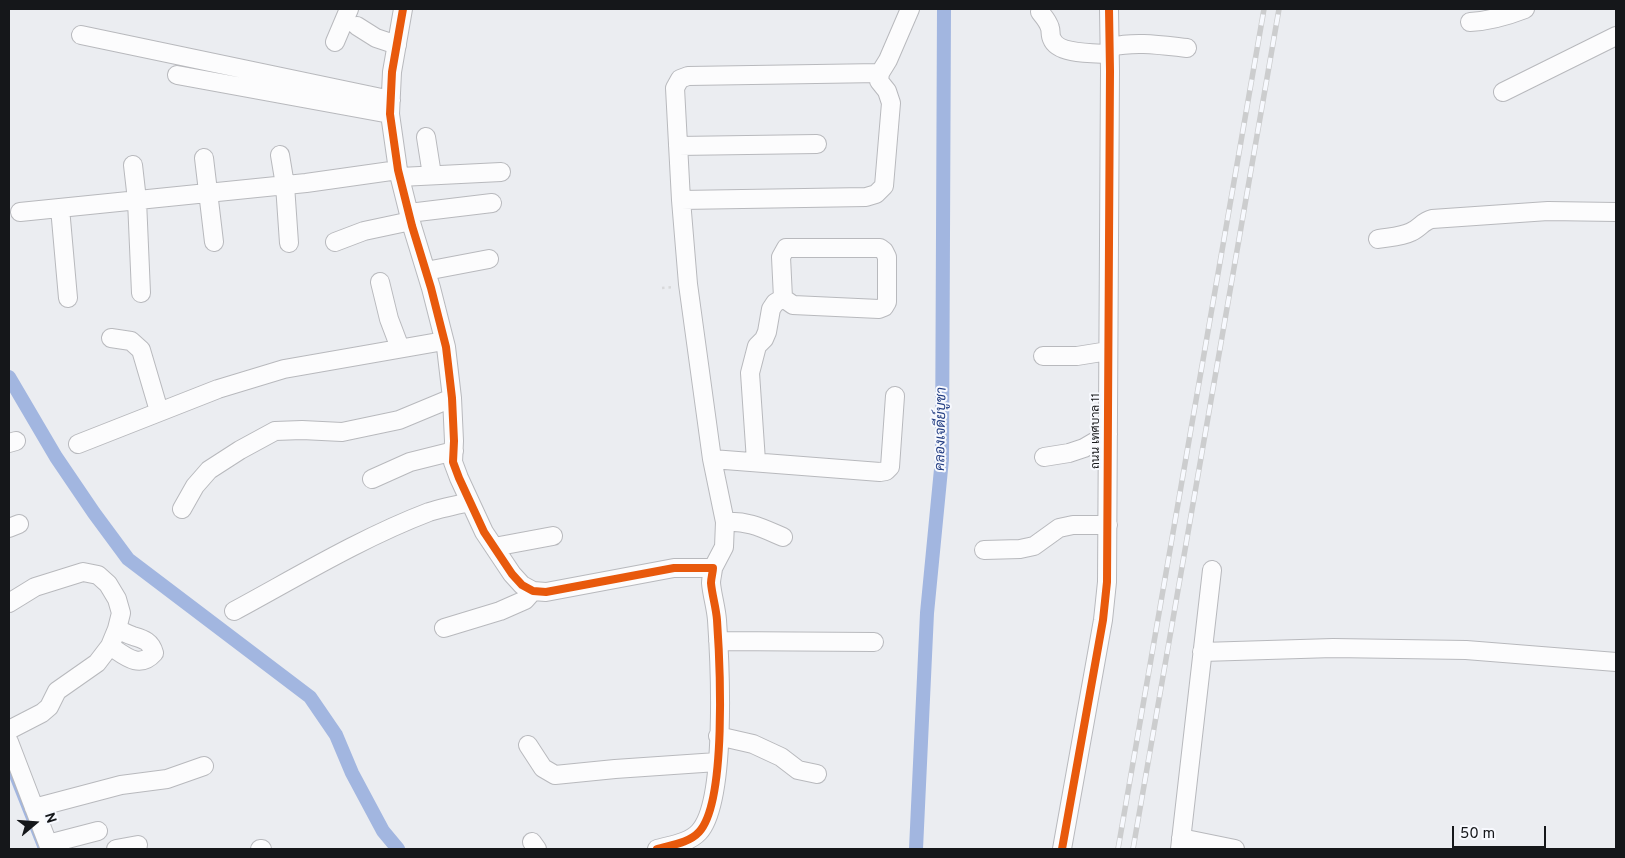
<!DOCTYPE html>
<html>
<head>
<meta charset="utf-8">
<style>
	body { margin:0 }
	#map { position:relative; width:1625px; height:858px; overflow:hidden; background:#ebedf1; font-family:Overpass,sans-serif }
	canvas { display:block }
	.frame { position:absolute; inset:0; border:10px solid #15171a; pointer-events:none }
	.north { position:absolute; left:10px; top:798px; width:50px; height:50px; -webkit-text-stroke:4px #f7f9fe; paint-order:stroke; rotate:72deg; font-size:14px; font-weight:700; line-height:20px; text-align:center; color:#15171a }
	.north::after { content:''; display:block; margin:auto; width:18px; height:22px; background:#15171a; clip-path:polygon(50% 0,100% 100%,50% 72%,0 100%) }
	.scale { position:absolute; left:1452px; top:826px; width:94px; height:22px; box-sizing:border-box; border:2px solid #15171a; border-top:0; padding-left:6px; font-size:15px; line-height:18px; white-space:nowrap; color:#15171a; -webkit-text-stroke:4px #f7f9fe; paint-order:stroke }
</style>
</head>
<body>
<div id="map">
<canvas width="1625" height="858"></canvas>
<div class="frame"></div>
<div class="north">N</div>
<div class="scale">50 m</div>
</div>
<script>
const ctx = document.querySelector('canvas').getContext('2d');
ctx.lineJoin = 'round';
function stroke(path, color, width, dash) {
  ctx.strokeStyle = color;
  ctx.lineWidth = width;
  ctx.lineCap = dash ? 'butt' : 'round';
  ctx.setLineDash(dash || []);
  ctx.stroke(path);
}
function label(font, color, halo, rows, align = 'center') {
  ctx.font = font + ' Overpass,Sarabun,sans-serif';
  ctx.lineWidth = 4;
  ctx.setLineDash([]);
  ctx.textBaseline = 'middle';
  ctx.strokeStyle = halo;
  ctx.fillStyle = color;
  for (const [text, x, y, turn = 0] of rows) {
    ctx.save();
    ctx.translate(x, y);
    ctx.rotate((+turn || 0) * Math.PI / 180);
    ctx.textAlign = isNaN(turn) ? turn : align;
    if (halo) ctx.strokeText(text, 0, 0);
    ctx.fillText(text, 0, 0);
    ctx.restore();
  }
}
const stream = new Path2D(`
	M9 771 40 849`);
const canal = new Path2D(`
	M9 377 56 457 94 513 128 559 310 697 336 735 352 773 383 831 398 849
	M916 849 927 613 942 459 944 9`);
const path = new Path2D(`
	M662 288 674 287`);
const minor = new Path2D(`
	M403 9 392 72 390 114 398 170 412 226 431 288 446 347 452 398 454 441 453 462 459 478 484 532 512 574 522 585 533 591 546 592 674 568H713C713 572 711 578 711 583 712 595 716 607 717 620 720 663 727 802 699 832 689 843 671 845 657 849
	M1040 12C1044 17 1048 21 1050 28 1051 31 1050 36 1052 39 1058 55 1095 53 1110 54
	M1470 22C1490 21 1507 16 1525 9
	M357 26 376 38 397 45
	M81 35 391 100
	M335 42 349 9
	M1110 47C1136 41 1160 45 1187 48
	M177 75 390 114
	M1503 92 1616 36
	M426 137 432 175
	M678 146 817 144
	M280 155 285 185 289 243
	M204 158 214 242
	M133 165 137 200 141 293
	M400 177 501 172
	M681 200 866 197 876 194 884 186 891 103 887 91 879 81 880 73
	M60 208 68 298
	M20 212 306 183 398 170
	M409 213 492 203
	M1378 239C1389 237 1401 237 1411 232 1420 228 1423 221 1432 219L1548 211 1616 212
	M335 242 364 231 411 221
	M426 271 489 259
	M380 282 389 319 400 348
	M111 338 131 341 141 350 159 411
	M1043 356H1077L1108 351
	M9 443 16 441
	M78 444 218 389 284 369 444 341
	M1044 457 1069 453 1084 448 1108 434
	M712 459 880 472 886 471 890 467 895 396
	M756 461 750 373 757 346 764 339 767 332 771 309 775 303 783 298 793 305 879 309 884 307 887 302V257L884 251 880 248H786L781 257 783 298
	M372 479 410 462 454 451
	M182 509 195 486 209 470 240 450 275 431 302 430 342 432 399 420 452 398
	M725 522C747 520 764 529 783 537
	M9 528 19 524
	M494 547 553 536
	M984 550 1020 549 1034 546 1059 528 1073 525H1108
	M713 568 724 547 725 522 712 459 688 284 681 200 675 88 680 79 688 76 880 73 888 60 910 9
	M9 603 35 587 83 572 98 575 108 584 117 599 121 613 117 629 110 646 97 663 57 691 49 707 42 713 9 730
	M234 611C297 577 361 538 429 512 442 508 456 505 470 502
	M444 628 500 611 525 600 533 591
	M718 641 874 642
	M110 646C124 655 139 670 154 653 151 641 143 639 133 636 127 634 122 631 117 629
	M1202 652 1333 648 1466 650 1616 662
	M718 736 753 744 781 757 798 770 817 774
	M9 742 50 849
	M528 745 543 768 555 775 615 769 717 762
	M34 808 121 785 167 779 204 766
	M1181 838 1235 849
	M532 842 537 849
	M48 844 98 831
	M116 849 138 845
	M260 849H262
	M1062 849 1103 620 1107 582 1110 71 1109 9
	M1180 849 1212 570`);
const rail = new Path2D(`
	M1118 849 1264 9
	M1133 849 1279 9`);
const cycleway = new Path2D(`
	M403 9 392 72 390 114 398 170 412 226 431 288 446 347 452 398 454 441 453 462 459 478 484 532 512 574 522 585 533 591 546 592 674 568H713C713 572 711 578 711 583 712 595 716 607 717 620 720 663 727 802 699 832 689 843 671 845 657 849
	M1062 849 1103 620 1107 582 1110 71 1109 9`);
const streetNames = [
	["ถนน เทศบาล 11",1097,431,-90]
];
const waterNames = [
	["คลองเจดีย์บูชา",942,429,-89]
];
stroke(stream, '#a2b6e0', 4);
stroke(canal, '#a2b6e0', 14);
stroke(minor, '#b8b9bd', 20);
stroke(path, '#d8d9db', 2.5, [2.5, 4]);
stroke(minor, '#fcfcfd', 18);
stroke(rail, '#cccdce', 5.5);
stroke(rail, '#f7f9fe', 4, [11]);
stroke(cycleway, '#e8590c', 8);
label('12px', '#15171a', '#f7f9fe', streetNames);
label('italic 14px', '#223d82', '#f7f9fe', waterNames);
</script>
</body>
</html>
